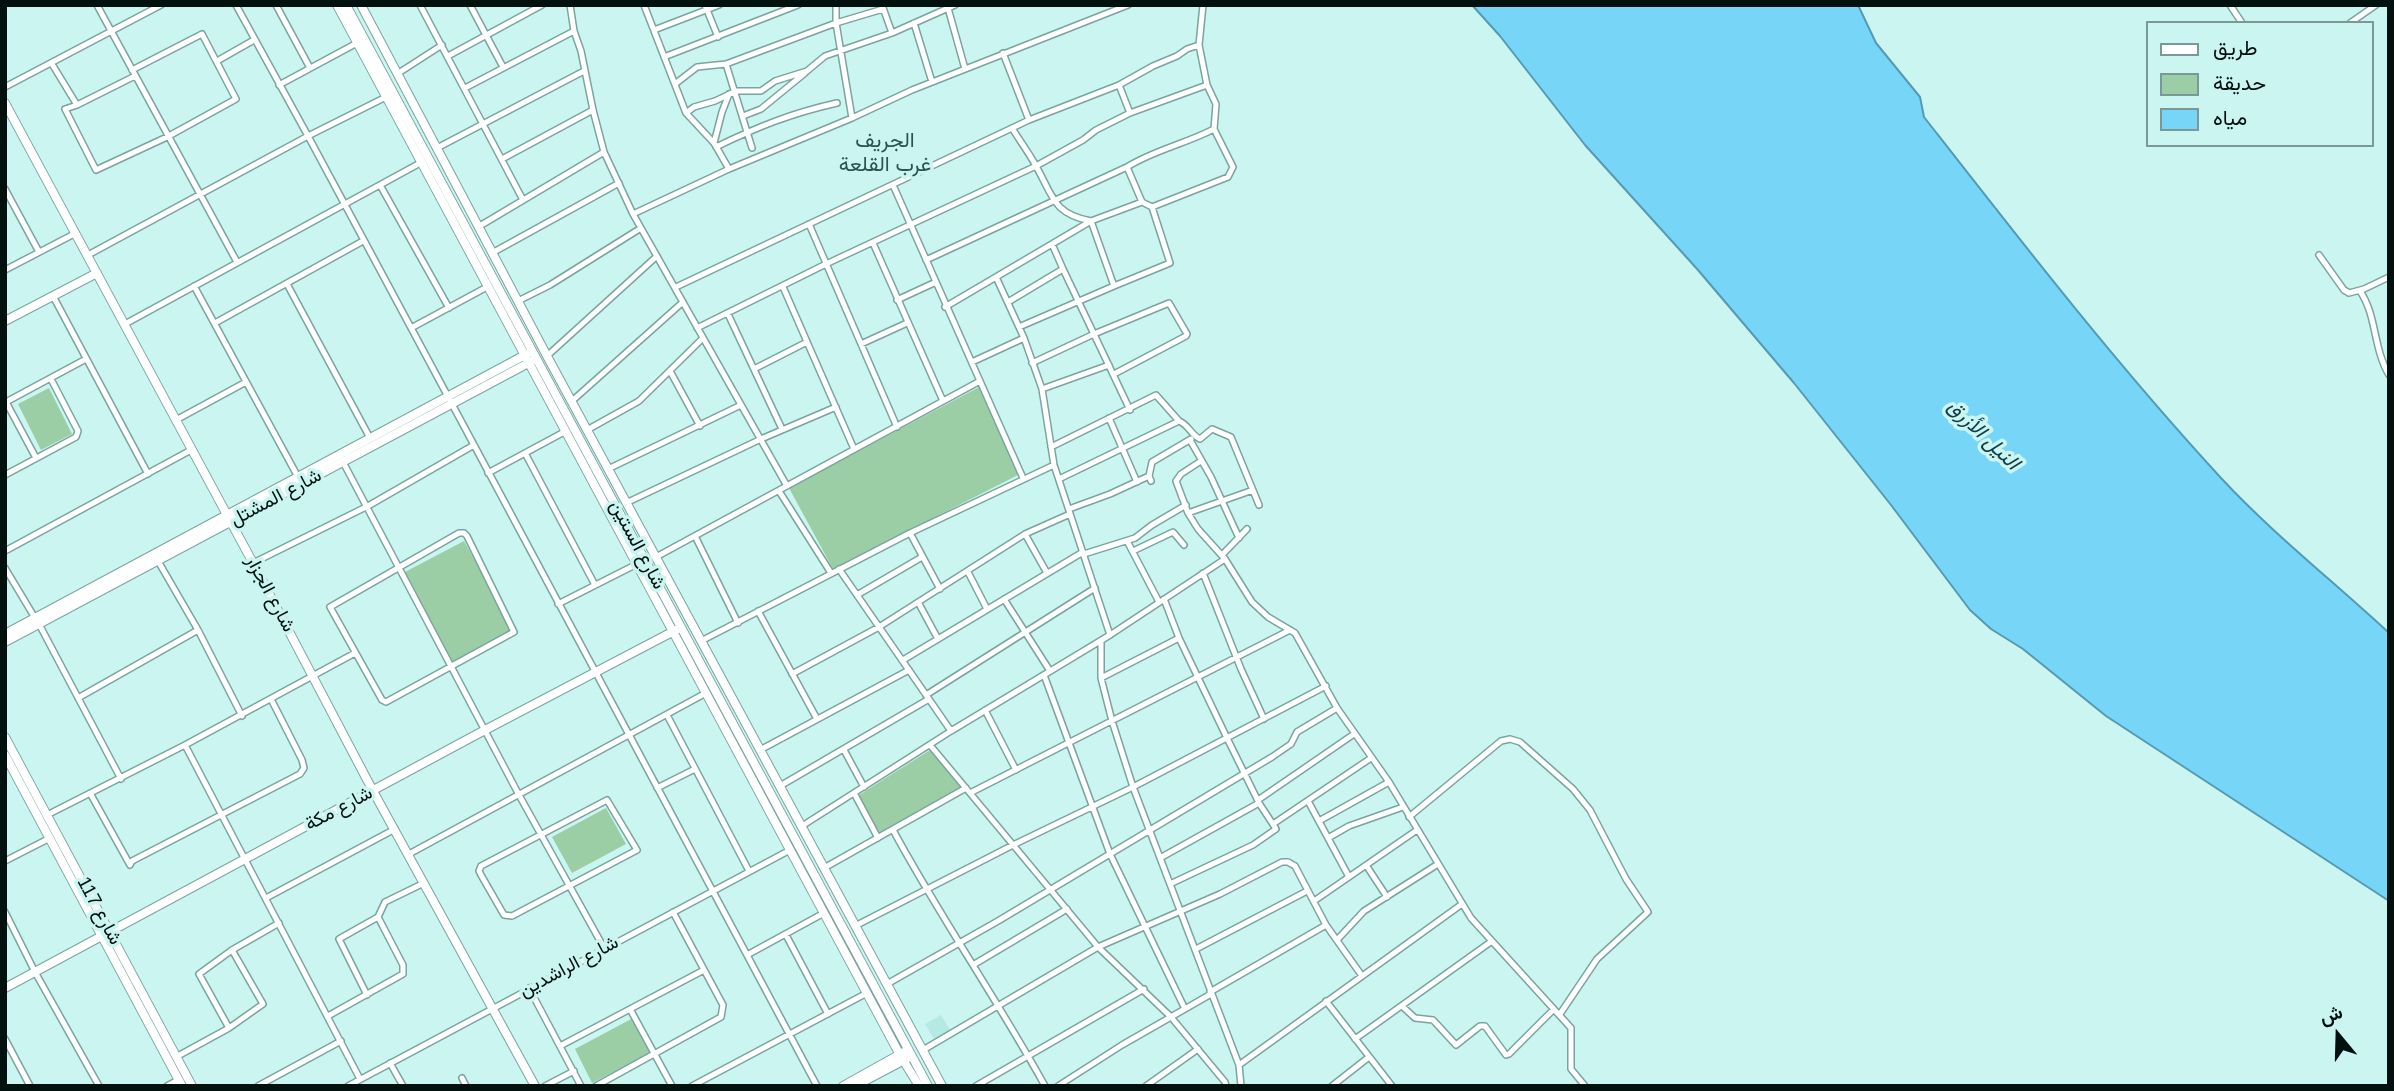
<!DOCTYPE html>
<html>
<head>
<meta charset="utf-8">
<style>
	body { margin:0 }
	#map { position:relative; width:2394px; height:1091px; overflow:hidden; background:#caf5f0; font-family:Arial,Vazirmatn,sans-serif }
	canvas { display:block }
	.frame { position:absolute; inset:0; border:7px solid #02100e; pointer-events:none }
	.legend { position:absolute; left:2146px; top:21px; width:228px; height:126px; box-sizing:border-box; background:#caf5f0; border:2px solid #7a9996; margin:0; padding:9px 12px; list-style:none; font-size:21px; color:#02100e }
	.legend li { display:flex; align-items:center; gap:14px; height:35px }
	.legend b { width:35px; border:2px solid #7a9996 }
	.north { position:absolute; left:2303px; top:1000px; width:70px; height:70px; -webkit-text-stroke:5px #caf5f0; paint-order:stroke; rotate:341deg; font-size:19px; font-weight:700; line-height:28px; text-align:center; color:#02100e }
	.north::after { content:''; display:block; margin:auto; width:24px; height:32px; background:#02100e; clip-path:polygon(50% 0,100% 100%,50% 72%,0 100%) }
</style>
</head>
<body>
<div id="map">
<canvas width="2394" height="1091"></canvas>
<div class="frame"></div>
<ul class="legend">
<li><b style="height:9px;background:#fff"></b>طريق</li>
<li><b style="height:19px;background:#9bcea4"></b>حديقة</li>
<li><b style="height:19px;background:#77d5f8"></b>مياه</li>
</ul>
<div class="north">ش</div>
</div>
<script>
const ctx = document.querySelector('canvas').getContext('2d');
ctx.lineJoin = 'round';
function fillPath(path, color) {
  ctx.fillStyle = color;
  ctx.fill(path, 'evenodd');
}
function stroke(path, color, width, dash) {
  ctx.strokeStyle = color;
  ctx.lineWidth = width;
  ctx.lineCap = dash ? 'butt' : 'round';
  ctx.setLineDash(dash || []);
  ctx.stroke(path);
}
function label(font, color, halo, rows, align = 'center') {
  ctx.font = font + ' Arial,Vazirmatn,sans-serif';
  ctx.lineWidth = 7;
  ctx.setLineDash([]);
  ctx.textBaseline = 'middle';
  ctx.strokeStyle = halo;
  ctx.fillStyle = color;
  for (const [text, x, y, turn = 0] of rows) {
    ctx.save();
    ctx.translate(x, y);
    ctx.rotate((+turn || 0) * Math.PI / 180);
    ctx.textAlign = isNaN(turn) ? turn : align;
    if (halo) ctx.strokeText(text, 0, 0);
    ctx.fillText(text, 0, 0);
    ctx.restore();
  }
}
const built = new Path2D(`
	M941 1015 950 1030 934 1039 925 1024Z`);
const green = new Path2D(`
	M983 385 1022 473 833 569 789 488Z
	M49 388 72 434 41 450 18 404Z
	M464 541 513 629 453 663 405 572Z
	M930 750 962 789 879 833 859 795Z
	M606 808 626 844 572 873 552 837Z
	M635 1017 654 1051 592 1083 575 1049Z`);
const water = new Path2D(`
	M1472 5H1858L1876 43 1920 97 1924 117C2020 240 2115 363 2221 478 2273 534 2333 581 2389 633V901L2106 716 2023 649 1991 629 1970 610 1891 505 1794 383 1698 270 1585 145 1500 36Z`);
const street = new Path2D(`
	M97 5 237 262
	M236 5 308 136 474 445
	M276 5 310 68
	M420 5 523 200
	M470 5 503 67
	M570 5 574 31 581 51 593 110 604 152 633 214 787 486
	M644 5 686 113 714 143 729 169
	M705 5 718 37
	M836 5V23L852 118
	M882 5 892 33 955 5
	M2230 5 2242 23
	M948 8 965 69
	M914 23 932 82
	M2350 23 2376 5
	M654 30 719 5
	M1003 53 1029 120
	M448 56 542 5
	M664 57 798 5
	M217 61 254 40
	M52 64 77 105 65 109 96 170 167 137 236 99 202 34 132 70
	M726 64 752 148
	M397 74 442 45
	M675 84 697 67 726 64 836 23 883 9
	M279 85 357 43
	M1119 85 1130 113
	M5 87 161 5
	M465 88 574 31
	M77 105 135 76
	M686 113 694 107 715 101 736 91H761L775 81 807 71 825 56 892 33
	M743 116 761 109 805 73
	M1012 128C1020 141 1029 153 1036 166 1053 196 1053 214 1091 221L1114 286 1019 327
	M714 143 722 112 729 94
	M716 147C757 127 792 113 837 103
	M437 148 584 71
	M502 159 593 110
	M380 185 449 308
	M893 185 1023 478
	M5 189 39 252
	M1152 207 1228 177 1233 167 1214 129
	M633 214 729 169 852 118 912 90 1128 5
	M809 224 897 427
	M478 227 604 152
	M873 243 943 401
	M1052 244 1063 269
	M492 253 619 183
	M88 255 308 136 386 97
	M2319 255 2344 290 2349 293 2364 289 2389 277
	M926 260 1127 167C1154 150 1185 144 1214 129L1216 104 1207 85 1199 45
	M5 270 76 233
	M996 277 1091 221 1142 202
	M287 284 370 438
	M194 286 298 477
	M1114 286 1170 263 1152 207 1142 202 1127 167
	M676 287 1029 120 1119 85 1153 66 1177 56 1187 49 1199 45 1203 5
	M783 287 854 449
	M2360 291C2377 316 2373 348 2389 375
	M53 296 148 474
	M897 300 936 282
	M518 301 550 285 641 228
	M1008 302 1063 269 1130 410
	M945 307 996 277 1024 338 1042 389 1054 465 1110 635
	M728 314 782 429
	M215 323 363 241
	M125 324 422 162
	M411 328 487 287
	M697 328 826 264 1036 166 1083 140 1096 130 1130 113 1207 85
	M861 344 907 323
	M547 356 657 256
	M972 362 1024 338
	M1032 363 1094 334 1169 303 1187 334 1186 336 1114 374
	M754 369 807 342
	M670 371 700 426
	M1042 389 1109 365
	M572 401 683 302
	M1109 418 1137 482
	M176 420 246 382
	M1179 421C1189 425 1191 435 1200 439L1212 429 1231 437 1259 505
	M587 430 639 401 703 338
	M1190 440 1211 477 1239 538
	M1051 447 1156 395 1179 421 1059 479
	M525 453 595 585
	M36 458 6 402 86 359
	M1201 461 1181 474 1176 481 1188 513 1198 529 1225 559 1252 602 1268 617 1295 633 1337 708 1389 782 1471 918 1571 1028V1069L1585 1086
	M343 462 519 795 604 948
	M608 469 741 405
	M488 473 566 431
	M5 475 76 437 78 431 51 379
	M1149 476 1152 462 1191 439
	M779 491 831 573
	M626 503 761 439 836 407
	M1069 509 1110 494 1149 476 1151 481
	M1188 513 1253 490
	M459 533H464L467 536 514 632 386 702 382 700 330 607Z
	M910 533 940 589
	M1025 534 1047 573
	M695 536 738 623
	M1127 541 1159 602
	M5 551 191 450
	M1133 551 1173 532 1184 545
	M1084 554 1135 538 1152 525 1186 505
	M1222 555 1247 529
	M656 557 980 381
	M158 561 198 630 242 716
	M253 563 368 506 474 445 747 955
	M5 568 35 618
	M839 569 951 731
	M968 572 987 609
	M1203 573 1241 669 1264 719
	M857 595 922 557
	M1004 599 1050 671
	M1164 599 1179 638 1227 738 1259 803 1276 829 1253 845 1170 884
	M918 602 938 639
	M558 604 637 564
	M758 611 817 719
	M39 624 121 779
	M701 641 910 533 1054 465
	M1101 641V678L1112 721 1133 787 1239 1065 1241 1086
	M903 660 1083 552
	M792 674 879 627 1025 534 1070 514
	M1044 675 1110 854 1185 1009
	M1101 678 1179 638
	M926 695 1095 588
	M78 698 198 630
	M985 710 1016 770
	M667 715 749 871
	M185 745 360 1079
	M930 745 1098 947 1171 1017 1225 1082 1226 1086
	M760 750 909 670
	M844 750 864 787
	M780 786 929 699
	M657 788 695 769
	M90 793 130 865 132 861 300 774 304 768 302 760 271 699
	M854 793 878 838
	M970 793 1290 630
	M607 800 637 850 512 916 504 915 481 875 479 871 481 866Z
	M1258 800 1354 734
	M1308 801 1349 877
	M47 815 185 745 355 653
	M1409 817 1501 741 1510 739 1520 742 1573 789 1590 810 1626 879 1648 912 1597 959 1560 1014
	M1319 821 1389 782
	M1273 824 1371 758
	M802 826 951 731 1110 635 1225 559
	M893 830C940 917 997 999 1045 1086
	M1328 838 1349 826 1403 807
	M409 854 706 693
	M1160 858 1259 803
	M5 861 50 838
	M1366 865 1387 897
	M824 868 966 788
	M266 898 395 829
	M1314 901 1417 830
	M5 912 35 972 99 1086
	M855 926 1013 845 1133 787 1326 686
	M786 935 828 1014
	M1337 940 1364 911 1438 864
	M1196 949 1307 891
	M973 965 1067 909
	M887 984 998 921 1272 757 1291 744 1297 732 1337 708
	M529 988 581 1086
	M1210 992 1326 925
	M367 995 339 939 378 917 385 902 424 883
	M1326 1001 1392 1086
	M1403 1007 1415 1018 1433 1020 1456 1045 1480 1026H1485L1506 1055 1509 1054 1553 1010
	M630 1009 672 1086
	M328 1016 403 974V965L378 917
	M229 1028 199 974 232 950 279 923
	M5 1039 30 1086
	M1355 1039 1492 941
	M560 1046 704 970
	M923 1050 1098 947 1220 894 1282 862H1288L1295 866 1326 925 1362 976
	M176 1057 229 1028 263 1004 232 950
	M390 1063 403 1086
	M1239 1065 1462 904
	M462 1078 466 1086
	M167 1086 178 1080
	M258 1086 341 1041
	M348 1086 790 850
	M545 1086 574 1071
	M596 1086 721 1017 723 1005 673 912
	M692 1086 867 993
	M817 1086 747 955 824 913
	M976 1086 1144 989
	M1058 1086 1122 1045 1211 994
	M1146 1086 1198 1049
	M1332 1086 1369 1057`);
const secondary = new Path2D(`
	M337 5 900 1055 919 1086
	M346 5 928 1086
	M361 5 547 356 942 1086
	M5 103 253 563 373 791 535 1086
	M5 321 97 273
	M5 634 527 354
	M5 642 534 360
	M5 737 192 1086
	M5 755 182 1086
	M5 988 485 730 676 630
	M843 1086 904 1052
	M855 1086 908 1058`);
const streetNames = [
	["شارع المشتل",276,498,-28],
	["شارع الستين",637,545,62],
	["شارع الجزار",270,594,62],
	["شارع مكة",339,809,-28],
	["شارع 117",99,911,62],
	["شارع الراشدين",569,967,-28]
];
const neighbourhoodNames = [
	["الجريف",885,141],
	["غرب القلعة",885,165]
];
const waterNames = [
	["النيل الأزرق",1983,435,44]
];
fillPath(built, '#b5eae4');
fillPath(green, '#9bcea4');
fillPath(water, '#77d5f8');
stroke(water, '#549ab2', 2);
stroke(street, '#7ba49f', 8);
stroke(secondary, '#7ba49f', 10);
stroke(street, '#fff', 5);
stroke(secondary, '#fff', 8);
label('19px', '#02100e', '#caf5f0', streetNames);
label('21px', '#2c534f', '#caf5f0', neighbourhoodNames);
label('italic 21px', '#103c4a', '#caf5f0', waterNames);
</script>
</body>
</html>
